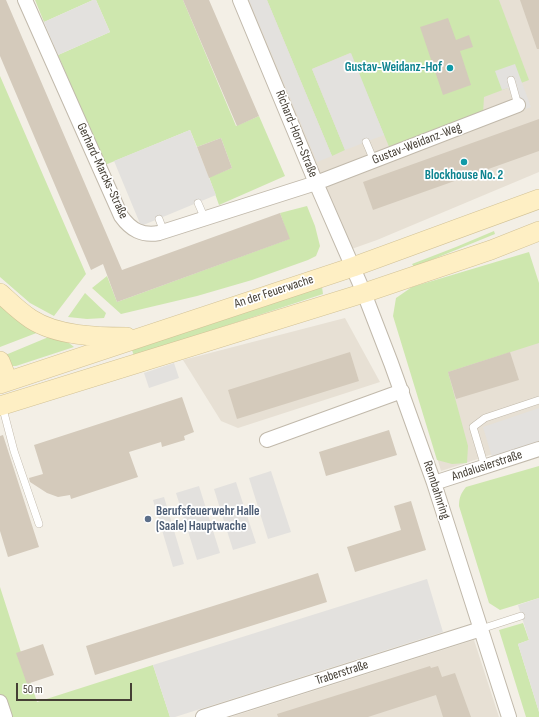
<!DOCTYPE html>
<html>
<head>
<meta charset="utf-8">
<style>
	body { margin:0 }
	#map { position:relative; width:539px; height:717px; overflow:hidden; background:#f3efe6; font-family:"Sofia Sans Condensed",sans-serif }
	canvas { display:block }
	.scale { position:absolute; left:16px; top:683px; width:116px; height:18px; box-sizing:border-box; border:2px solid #453f35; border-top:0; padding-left:5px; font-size:12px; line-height:14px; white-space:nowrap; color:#453f35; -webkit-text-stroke:3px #fff; paint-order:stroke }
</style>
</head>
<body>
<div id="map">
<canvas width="539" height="717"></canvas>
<div class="scale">50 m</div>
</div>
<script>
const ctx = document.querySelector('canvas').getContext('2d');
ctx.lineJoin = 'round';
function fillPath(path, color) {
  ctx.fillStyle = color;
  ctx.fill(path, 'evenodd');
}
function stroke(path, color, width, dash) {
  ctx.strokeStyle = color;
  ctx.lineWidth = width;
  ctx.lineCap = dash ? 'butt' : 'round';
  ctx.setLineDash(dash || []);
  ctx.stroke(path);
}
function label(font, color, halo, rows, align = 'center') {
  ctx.font = font + ' "Sofia Sans Condensed",sans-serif';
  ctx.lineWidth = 3.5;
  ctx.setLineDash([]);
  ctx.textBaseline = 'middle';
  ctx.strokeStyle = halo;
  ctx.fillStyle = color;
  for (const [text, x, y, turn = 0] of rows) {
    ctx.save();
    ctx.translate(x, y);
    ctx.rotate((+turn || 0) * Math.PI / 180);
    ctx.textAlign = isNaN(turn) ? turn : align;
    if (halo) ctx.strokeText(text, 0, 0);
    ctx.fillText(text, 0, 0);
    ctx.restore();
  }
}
const residential = new Path2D(`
	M240 0H539V172L377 240 346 251Z
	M539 317V439L441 471 408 359Z
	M345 318 380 382 238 428 221 421 183 360Z
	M474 640 499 717H231Z`);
const green = new Path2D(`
	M35 0H93L44 22Z
	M96 0H183L236 126 259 116 285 176 219 205 209 177 232 168 221 138 197 147 190 130 105 165 58 55 110 32Z
	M267 0H499L529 80 484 97 483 114 390 149 350 53 312 69 345 150 332 156Z
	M0 76 86 274 54 316 30 303 0 277Z
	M307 206 315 226 320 246 316 256 308 260 252 280 197 296 121 314 92 288 107 276 117 302 289 239 280 213Z
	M494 231 495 234 414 267 412 264 456 247Z
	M529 252 539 283V343L448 372 468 446 467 463 452 464 437 460 393 316 396 298 412 287Z
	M322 287 323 294 134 356 131 347Z
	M85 293 106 313 104 318 87 319 68 317Z
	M0 304 39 332 0 347Z
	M51 336 69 343 74 347 16 366H11L3 356Z
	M539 466V598L500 610 489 603 459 506C459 498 461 493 466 487Z
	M0 587 37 702 153 665 170 717H5L0 702Z
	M523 623 529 640 518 644 539 712V717H526L499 630Z`);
const parking = new Path2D(`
	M93 0H96L110 32 58 55 44 22Z
	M249 0H267L332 156 317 162Z
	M351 53 384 135 345 150 312 69Z
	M515 64 531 107 520 111 508 88 502 90 495 71Z
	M190 130 216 195 141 226 114 161Z
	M174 363 179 378 149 388 144 373Z
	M539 408V441L492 457 483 427Z
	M271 471 291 532 268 539 249 478Z
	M236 482 256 543 233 550 214 489Z
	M199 486 220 553 197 560 176 493Z
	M164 497 184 564 173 567 153 500Z
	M427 579 443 632 175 717H170L153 665Z
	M539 598V712L518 644 529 640 518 605Z`);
const building = new Path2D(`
	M0 0H6L122 270 280 213 290 239 117 302 103 264 91 270 0 56Z
	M183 0H209L259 116 237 126Z
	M520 0H539V49H537Z
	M448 18 456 40 469 35 473 47 460 51 471 85 443 95 420 27Z
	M539 119V151L373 210 363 182Z
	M221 138 232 168 209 178 197 147Z
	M350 352 359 381 237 419 228 390Z
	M510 352 519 380 456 399 448 372Z
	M182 397 194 432 184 436 185 440 162 447 161 442 129 452 138 477 71 499 70 495 58 497 47 493 30 482 29 478 43 474 34 445Z
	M389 430 397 455 326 476 319 452Z
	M3 435 39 547 8 557 0 531V436Z
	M411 501 426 550 355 572 347 547 401 530 394 506Z
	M318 573 327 602 95 675 86 646Z
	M43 644 54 675 27 684 16 653Z
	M430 666 431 668 438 666 442 677 455 673 471 717H443L436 695 368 717H278L277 714Z`);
const lane = new Path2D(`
	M511 80 518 105
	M366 142 374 161
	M198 203 205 219
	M159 219 164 232
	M2 405 14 451 39 524
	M485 467 473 427 485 418 539 400
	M481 629 521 616`);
const street = new Path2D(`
	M25 0 121 216C131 230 142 236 159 233L316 183 518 105
	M240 0 316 183 364 293 391 363 434 483 509 717
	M267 440 402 391
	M434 483 539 449
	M0 702 5 717
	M203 717 481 629`);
const secondary = new Path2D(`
	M0 293C10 302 20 312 31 319 57 336 97 337 127 337
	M0 361 8 381
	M0 384 353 267 539 199
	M0 406 364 293 491 250 539 231`);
const markers = [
	[450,68,4,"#0f9aa8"],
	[464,162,4,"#0f9aa8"],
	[148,519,4,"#5c6f8a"]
];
const cultureNames = [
	["Gustav-Weidanz-Hof",442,68],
	["Blockhouse No. 2",464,176,"center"]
];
const streetNames = [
	["Richard-Horn-Straße",296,134,68],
	["Gustav-Weidanz-Weg",417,144,-21],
	["Gerhard-Marcks-Straße",102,171,65],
	["An der Feuerwache",274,292,-18],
	["Andalusierstraße",487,466,-18],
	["Rennbahnring",436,490,72],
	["Traberstraße",342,673,-18]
];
const serviceNames = [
	["Berufsfeuerwehr Halle",156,512],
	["(Saale) Hauptwache",156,527]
];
fillPath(residential, '#e7e0d4');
fillPath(green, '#cee7ae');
fillPath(parking, '#e3e1de');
fillPath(building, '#d4cabb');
stroke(lane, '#c1b9ab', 8);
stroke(street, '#c1b9ab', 16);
stroke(secondary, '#d2c296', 20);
stroke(lane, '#fff', 7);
stroke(street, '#fff', 14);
stroke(secondary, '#feefc4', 19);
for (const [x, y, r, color] of markers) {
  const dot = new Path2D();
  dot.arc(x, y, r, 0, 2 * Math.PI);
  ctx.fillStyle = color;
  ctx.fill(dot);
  stroke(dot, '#fff', 1.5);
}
label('bold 13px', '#0d838f', '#fff', cultureNames, 'right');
label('13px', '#453f35', '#fff', streetNames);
label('bold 13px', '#4e5e75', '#fff', serviceNames, 'left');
</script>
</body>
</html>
